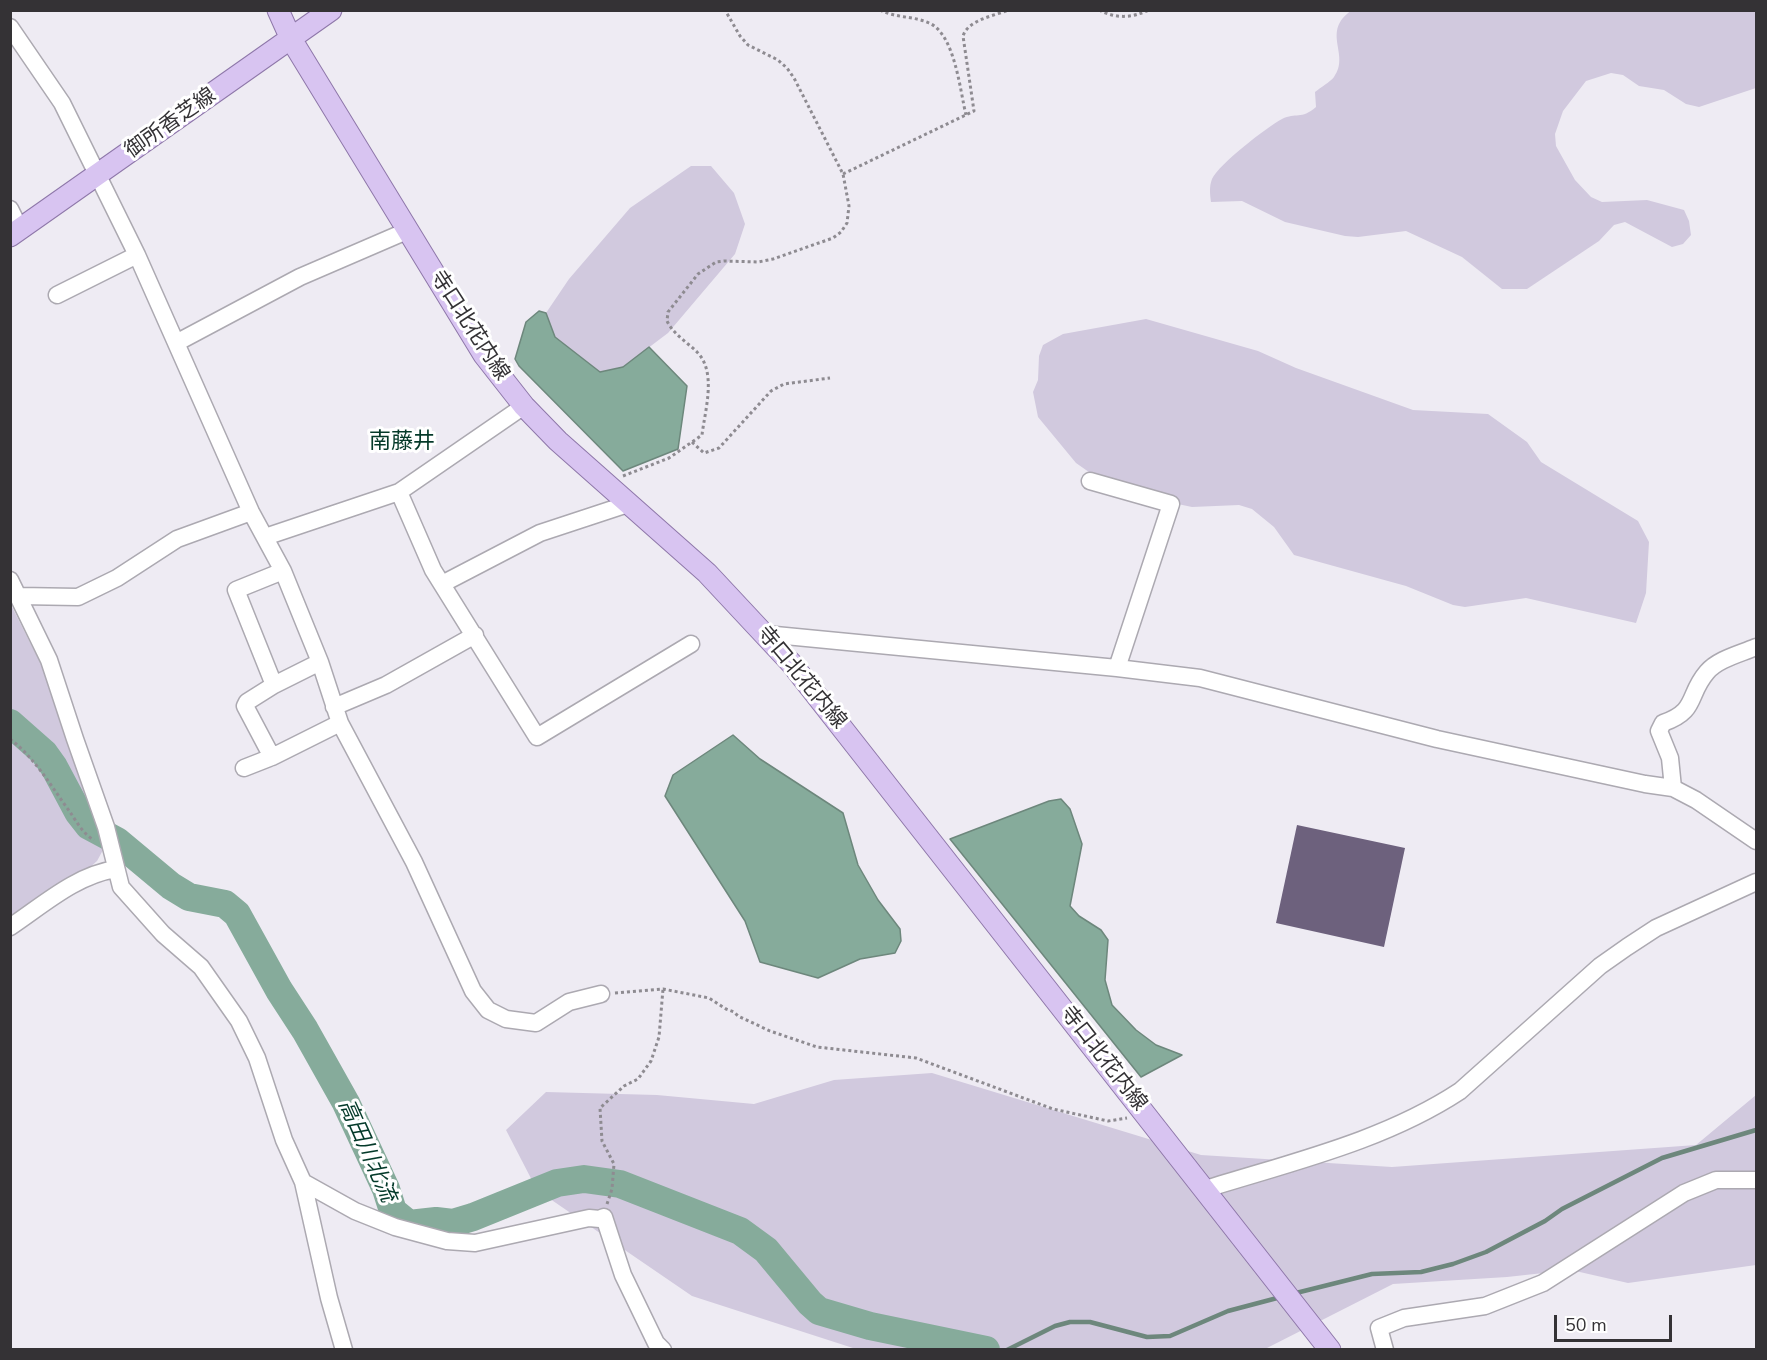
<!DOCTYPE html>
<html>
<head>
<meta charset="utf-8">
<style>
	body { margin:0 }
	#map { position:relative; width:1767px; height:1360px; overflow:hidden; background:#eeebf3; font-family:"Nunito Sans",sans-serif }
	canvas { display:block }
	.frame { position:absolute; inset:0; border:12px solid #343235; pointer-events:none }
	.scale { position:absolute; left:1554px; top:1315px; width:118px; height:27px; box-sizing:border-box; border:3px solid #343235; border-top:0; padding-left:8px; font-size:18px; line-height:21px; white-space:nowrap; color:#343235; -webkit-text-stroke:4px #fff; paint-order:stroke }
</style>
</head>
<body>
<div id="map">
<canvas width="1767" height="1360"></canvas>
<div class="frame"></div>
<div class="scale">50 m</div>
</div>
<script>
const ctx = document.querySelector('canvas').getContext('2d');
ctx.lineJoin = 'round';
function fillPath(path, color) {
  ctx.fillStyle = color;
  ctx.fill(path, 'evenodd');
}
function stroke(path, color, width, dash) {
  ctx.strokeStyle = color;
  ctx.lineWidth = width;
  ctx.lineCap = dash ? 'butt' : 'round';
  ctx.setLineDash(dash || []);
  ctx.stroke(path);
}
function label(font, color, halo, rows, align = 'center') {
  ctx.font = font + ' "Nunito Sans","Noto Sans JP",sans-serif';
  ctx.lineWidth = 6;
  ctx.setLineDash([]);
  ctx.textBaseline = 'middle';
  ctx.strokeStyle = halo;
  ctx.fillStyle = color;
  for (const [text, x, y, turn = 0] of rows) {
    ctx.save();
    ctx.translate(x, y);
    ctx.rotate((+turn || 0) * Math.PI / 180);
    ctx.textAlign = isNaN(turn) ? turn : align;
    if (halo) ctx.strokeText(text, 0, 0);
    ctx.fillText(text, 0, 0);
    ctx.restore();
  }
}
const green = new Path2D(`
	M1352 10 1756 11V88L1699 107 1686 104 1664 90 1639 86 1623 75 1611 73 1586 81 1563 111 1555 134 1556 146 1575 180 1591 197 1602 202 1647 200 1684 210 1689 221 1691 235 1683 244 1672 247 1625 222 1614 225 1599 241 1527 289H1502L1462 257 1406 231 1358 237 1345 236 1285 222 1242 201 1211 202C1210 194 1209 187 1212 179 1219 164 1267 127 1282 119 1296 112 1301 120 1316 107L1315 92C1321 87 1330 82 1334 77 1351 54 1320 32 1352 10Z
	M691 166H711L734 193 745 224 735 254 668 333 623 367 600 372 555 337 546 313 569 279 630 208Z
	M1146 319 1258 351 1296 368 1413 410 1488 414 1527 442 1541 462 1638 521 1649 542 1646 593 1636 623 1526 598 1465 607 1453 605 1406 586 1294 555 1274 527 1252 509 1239 505 1192 507 1116 491 1076 463 1038 417 1033 392 1038 380 1039 356 1043 345 1063 334Z
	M10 603 47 676 112 849 103 850 97 861 86 871 10 921Z
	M932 1073 1201 1155 1392 1167 1696 1145 1756 1095V1265L1628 1283 1571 1270 1507 1277 1393 1284 1265 1349H856L692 1296 537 1190 506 1130 546 1092 657 1095 754 1104 834 1080Z`);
const water = new Path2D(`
	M539 311 546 313 555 337 600 372 623 367 649 347 687 386 678 449 623 471 519 366 515 359 526 322Z
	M733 735 760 759 843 813 858 865 878 900 900 929 901 941 895 953 860 959 818 978 760 962 745 921 665 796 673 775Z
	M1061 799 1070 809 1082 844 1070 906 1079 916 1101 930 1108 940 1105 980 1112 1005 1136 1030 1156 1045 1182 1055 1141 1077 950 839 1049 801Z`);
const stream = new Path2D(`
	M1292 1294 1372 1274 1421 1272 1453 1264 1486 1252 1545 1221 1562 1209 1662 1158 1756 1130
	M1007 1350 1055 1326 1070 1322H1090L1147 1337 1170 1336 1228 1311 1281 1297`);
const river = new Path2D(`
	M10 723 44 753 54 767 78 812 89 826 117 841 171 886 189 897 225 904 237 914 279 990 305 1030 346 1103 386 1189 393 1211 409 1224 436 1221 453 1223 473 1217 557 1183 584 1179 620 1184 740 1231 766 1250 810 1303 819 1311 870 1326 986 1350`);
const building = new Path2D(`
	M1297 825 1405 848 1384 947 1276 923Z`);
const path = new Path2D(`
	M880 10C895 18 914 16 929 23 955 34 960 91 966 115
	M1099 10C1117 19 1131 18 1149 10
	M843 174 974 111 963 36C968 20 993 16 1009 10
	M692 442 704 453 719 448 771 391 784 384 830 378
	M623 476 669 458 702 435C705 410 717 372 697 352 687 342 673 334 667 321L668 312 698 274 716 262 724 261 758 262 773 259 833 238 841 232 847 223 849 206 843 174 794 78 787 68 778 60 748 45 740 36 725 10
	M10 739C35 758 51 786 70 812 76 821 84 835 94 840
	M615 993 663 989 709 998 726 1009 734 1012 738 1016 770 1031 817 1047 916 1058 1053 1109 1108 1121 1127 1118
	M607 1204 612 1189 614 1164 602 1141 600 1108 624 1086 638 1079 651 1061 659 1037 663 989`);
const minor = new Path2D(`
	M10 27 62 103 137 255 251 512 283 571 320 662 340 723 414 862 473 991 488 1010 506 1019 536 1023 569 1002 601 994
	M10 209 20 229
	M57 295 137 255
	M176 343 300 277 409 230
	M1090 481 1171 504 1117 668
	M399 492 433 570 537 737 691 644
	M265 537 399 492 524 406
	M10 580 49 660 75 739 106 827 121 887 163 934 201 967 239 1021 257 1058 284 1140 303 1182 329 1298 344 1350
	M442 584 540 533 628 504
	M19 596 78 597 117 578 177 539 251 512
	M765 634 1117 668 1200 678 1437 739 1645 784 1673 788 1696 800 1756 841
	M274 685 236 590 283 571
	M334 707 386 685 475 635
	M272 757 245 706 247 702 274 685 320 662
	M244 768 272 757 340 723
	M1673 788 1670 758 1659 731 1663 723C1698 711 1687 695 1707 672 1718 659 1740 654 1756 647
	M10 927C43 905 76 875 116 869
	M303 1182 355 1211 395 1227 447 1241 475 1243 589 1218 600 1219 604 1217 623 1275 656 1343 663 1350
	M1206 1189C1292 1162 1384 1141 1460 1091L1600 966 1627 947 1656 928 1756 882
	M1385 1350 1379 1328 1404 1318 1485 1306 1543 1283 1684 1193 1716 1180H1756`);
const major = new Path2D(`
	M278 10 291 39 484 355 524 406 558 441 707 573 791 663 1330 1350
	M10 236 331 10`);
const streetNames = [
	["御所香芝線",171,124,-35],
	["寺口北花内線",469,326,57],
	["寺口北花内線",801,678,50],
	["寺口北花内線",1103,1059,52]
];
const neighbourhoodNames = [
	["南藤井",402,443]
];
const waterNames = [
	["高田川北流",366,1151,66]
];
fillPath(green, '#d1c9de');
fillPath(water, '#86ab9b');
stroke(water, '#6d877c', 1.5);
stroke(stream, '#6d877c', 4.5);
stroke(river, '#86ab9b', 28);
fillPath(building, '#6d617d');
stroke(minor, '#aca9b1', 19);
stroke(major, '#8e77a9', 23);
stroke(path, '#8e8b91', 3, [3, 3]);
stroke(minor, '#fff', 16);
stroke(major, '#d8c4f1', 21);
label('21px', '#343235', '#fff', streetNames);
label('22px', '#043929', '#fff', neighbourhoodNames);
label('italic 22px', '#043a2a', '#fff', waterNames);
</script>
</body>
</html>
